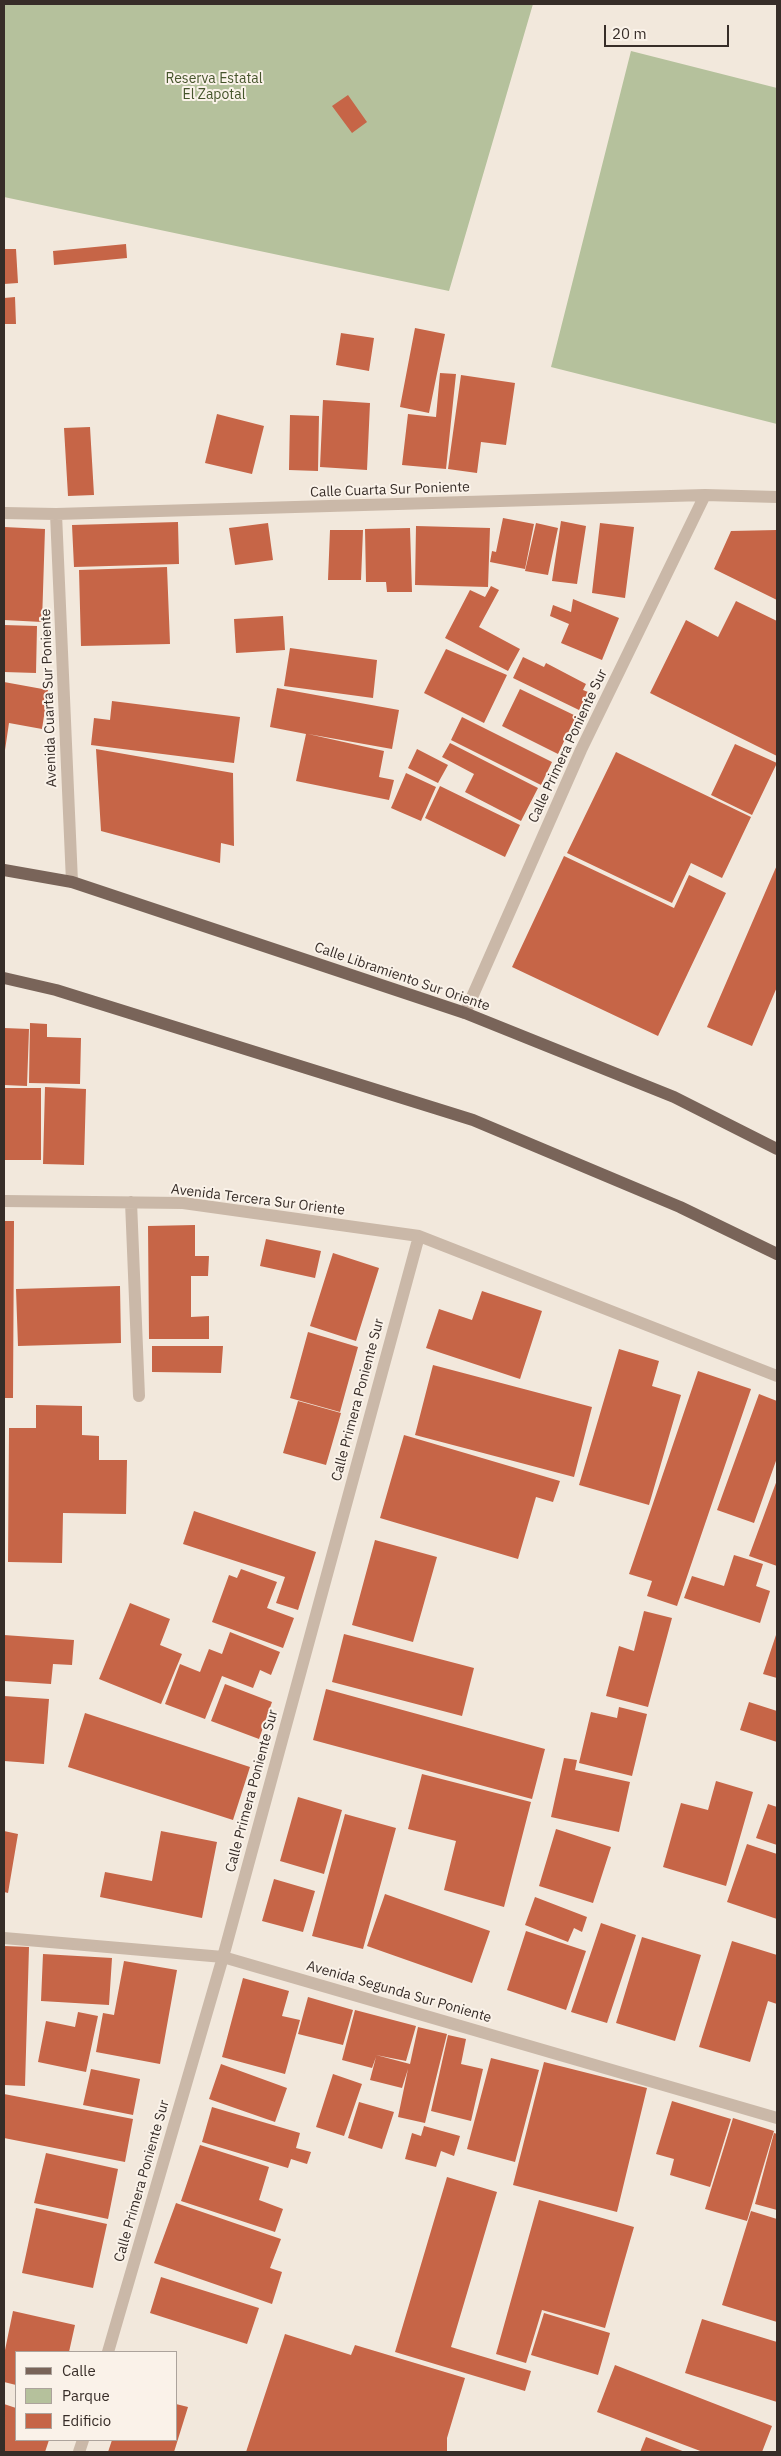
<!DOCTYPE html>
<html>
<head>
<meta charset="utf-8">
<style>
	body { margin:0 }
	#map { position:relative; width:781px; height:2456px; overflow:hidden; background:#f2e8dc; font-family:"IBM Plex Sans",sans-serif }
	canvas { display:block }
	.frame { position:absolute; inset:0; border:5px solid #372d28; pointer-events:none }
	.legend { position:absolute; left:15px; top:2351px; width:162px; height:90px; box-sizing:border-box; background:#faf2e9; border:1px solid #aca39c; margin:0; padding:6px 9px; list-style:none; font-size:15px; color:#372d28 }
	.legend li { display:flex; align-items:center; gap:10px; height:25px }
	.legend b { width:25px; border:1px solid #aca39c }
	.scale { position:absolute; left:604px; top:25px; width:125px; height:22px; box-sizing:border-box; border:2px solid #372d28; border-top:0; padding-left:6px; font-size:15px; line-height:18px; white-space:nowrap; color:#372d28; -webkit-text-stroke:4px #faf2e9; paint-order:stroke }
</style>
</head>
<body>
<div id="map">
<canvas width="781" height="2456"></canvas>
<div class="frame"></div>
<ul class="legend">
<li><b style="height:6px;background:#796459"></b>Calle</li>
<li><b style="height:14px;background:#b5c19c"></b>Parque</li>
<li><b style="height:14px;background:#c66547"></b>Edificio</li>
</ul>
<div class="scale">20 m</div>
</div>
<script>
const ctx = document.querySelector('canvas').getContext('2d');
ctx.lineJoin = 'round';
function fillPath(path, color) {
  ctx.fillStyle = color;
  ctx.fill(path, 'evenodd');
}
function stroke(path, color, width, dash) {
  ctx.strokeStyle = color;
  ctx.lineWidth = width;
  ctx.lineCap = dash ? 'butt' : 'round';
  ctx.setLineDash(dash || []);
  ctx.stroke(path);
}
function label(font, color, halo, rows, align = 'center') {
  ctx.font = font + ' "IBM Plex Sans",sans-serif';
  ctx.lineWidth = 4;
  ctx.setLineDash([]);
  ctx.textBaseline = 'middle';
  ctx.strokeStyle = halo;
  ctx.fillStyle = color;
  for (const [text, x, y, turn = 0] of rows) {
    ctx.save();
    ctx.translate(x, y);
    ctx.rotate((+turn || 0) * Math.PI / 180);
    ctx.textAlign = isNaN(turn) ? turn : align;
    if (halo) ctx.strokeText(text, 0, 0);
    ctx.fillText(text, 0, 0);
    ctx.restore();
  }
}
const green = new Path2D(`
	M4 4H533L449 291 4 197Z
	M631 51 777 88V424L551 367Z`);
const building = new Path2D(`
	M348 95 367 122 352 133 332 106Z
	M126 244 127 258 54 265 53 251Z
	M4 249H16L18 283 4 284Z
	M15 297 16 324H4V298Z
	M415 328 445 334 429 413 400 407Z
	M341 333 374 338 369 371 336 365Z
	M440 373 456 374 446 469 402 465 408 414 436 417Z
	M461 375 515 383 506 445 481 442 477 473 448 469Z
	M323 400 370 403 367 470 320 467Z
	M217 414 264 426 252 474 205 463Z
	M290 415 319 416 318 471 289 470Z
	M90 427 94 495 68 496 64 428Z
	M503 518 534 524 525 569 490 562 492 551 496 552Z
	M561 521 586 526 577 584 552 581Z
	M178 522 179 564 74 567 72 525Z
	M268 523 273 560 235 565 229 528Z
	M536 523 558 528 548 575 525 571Z
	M600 523 634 527 625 598 592 593Z
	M416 526 490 528 488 587 415 585Z
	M4 527 45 529 42 622 4 620Z
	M410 528 412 592H387L386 582H366L365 529Z
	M330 530H363L361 580H328Z
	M777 530V600L714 569 731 531Z
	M167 567 170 644 81 646 79 570Z
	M491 586 499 590 479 627 520 649 508 671 445 638 470 590 485 597Z
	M573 599 619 618 602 660 561 643 569 624 550 616 553 605 571 612Z
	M736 601 777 621V756L650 693 686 620 718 637Z
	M283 616 285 650 236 653 234 619Z
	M4 625 37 626 36 673 4 672Z
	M290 648 377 660 373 698 284 686Z
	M446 649 507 675 484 723 424 693Z
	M523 657 544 667 546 663 586 684 583 690 588 692 579 710 513 678Z
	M4 682 48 690 42 729 9 723 5 750Z
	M277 688 399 710 392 749 308 734 384 751 379 777 394 780 389 800 296 781 306 734 270 727Z
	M520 689 576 716 558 754 502 726Z
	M112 701 240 717 234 763 91 745 94 718 110 720Z
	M462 717 552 762 541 785 451 740Z
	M450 743 538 788 521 821 465 792 474 774 442 757Z
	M735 744 777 763 752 815 711 795Z
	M96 749 233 773 234 846 221 843 220 863 101 831Z
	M417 749 448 765 438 783 408 768Z
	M616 752 751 817 722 878 691 863 672 903 567 853Z
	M406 773 436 787 421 821 391 808Z
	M440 786 520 825 505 857 425 818Z
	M564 856 674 908 689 875 726 893 658 1036 512 967Z
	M777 865V987L752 1046 707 1027Z
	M30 1023 47 1024V1037L81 1038 80 1084 29 1083Z
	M4 1028 29 1029 27 1086 4 1085Z
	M45 1087 86 1089 84 1165 43 1164Z
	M4 1088H41V1160H4Z
	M4 1221H14L13 1398H4Z
	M195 1225V1256H209L208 1276H191V1317L209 1316V1339H149L148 1226Z
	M266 1239 321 1251 315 1278 260 1266Z
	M333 1253 379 1268 356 1341 310 1326Z
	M120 1286 121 1343 18 1346 16 1289Z
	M482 1291 542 1311 520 1379 426 1348 439 1309 472 1320Z
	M308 1332 358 1347 340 1412 290 1398Z
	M152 1346H223L221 1373 152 1372Z
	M619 1349 659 1361 652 1386 681 1395 649 1505 579 1485Z
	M433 1365 592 1407 574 1477 415 1435Z
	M698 1371 751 1389 677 1606 647 1596 652 1581 629 1574Z
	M759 1394 777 1401V1458L754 1523 717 1510Z
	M298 1401 341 1413 326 1465 283 1453Z
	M36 1405 82 1406V1435L99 1436V1460H127L126 1514 63 1513 62 1563 8 1562 9 1428H36Z
	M404 1435 560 1481 553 1502 536 1497 518 1559 380 1518Z
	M777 1480V1566L749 1556Z
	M194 1511 316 1552 298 1610 276 1603 285 1577 183 1544Z
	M375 1540 437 1557 413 1642 352 1625Z
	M734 1555 763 1564 756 1586 770 1591 760 1623 684 1598 692 1576 724 1586Z
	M241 1569 277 1582 267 1608 294 1618 283 1648 212 1622 229 1575 237 1578Z
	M130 1603 170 1619 160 1645 182 1654 161 1704 99 1679Z
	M644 1611 672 1618 648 1707 606 1696 619 1646 634 1651Z
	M230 1632 280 1652 271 1675 260 1670 253 1688 222 1676 205 1719 165 1704 180 1664 200 1672 209 1649 222 1654Z
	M777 1632V1678L763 1674Z
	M344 1634 474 1668 462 1716 332 1682Z
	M4 1635 74 1640 72 1665 53 1664 51 1684 4 1681Z
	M225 1684 272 1702 259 1739 211 1721Z
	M326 1689 545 1749 532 1799 313 1740Z
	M4 1696 49 1699 44 1764 4 1761Z
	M749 1702 777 1711V1742L740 1730Z
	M619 1707 647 1714 632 1776 579 1763 591 1712 617 1718Z
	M85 1713 250 1767 233 1820 68 1767Z
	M564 1758 577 1760 575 1770 630 1782 619 1832 551 1817Z
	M422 1774 531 1802 504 1907 444 1890 456 1841 408 1829Z
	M716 1781 753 1792 726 1886 663 1867 681 1803 708 1810Z
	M298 1797 342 1810 324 1874 280 1861Z
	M768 1804 777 1807V1845L756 1838Z
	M345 1814 396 1828 363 1949 312 1936Z
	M556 1829 611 1847 593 1903 539 1886Z
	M4 1831 18 1834 8 1893 4 1892Z
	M161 1831 217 1842 202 1918 100 1897 105 1872 152 1881Z
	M747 1844 777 1854V1919L727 1902Z
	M274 1879 315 1891 303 1932 262 1921Z
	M385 1894 490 1931 472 1983 367 1946Z
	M535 1897 587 1917 582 1932 574 1928 568 1942 525 1925Z
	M601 1923 636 1935 607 2023 571 2012Z
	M526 1931 586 1951 566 2010 507 1990Z
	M642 1937 701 1955 675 2041 616 2023Z
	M732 1941 777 1955V2004L768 2001 750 2062 699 2047Z
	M4 1946 29 1947 25 2086 4 2085Z
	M43 1954 112 1958 109 2005 41 2001Z
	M124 1961 177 1970 160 2064 96 2052 103 2013 114 2015Z
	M243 1978 289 1991 282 2016 300 2020 285 2074 222 2057Z
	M308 1997 353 2010 343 2045 298 2034Z
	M355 2010 416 2026 406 2061 376 2055 410 2064 418 2027 447 2034 425 2123 398 2117 408 2069 402 2088 370 2080 376 2057 372 2068 342 2060Z
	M78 2012 98 2016 86 2072 38 2062 46 2021 75 2027Z
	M448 2035 466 2039 461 2064 483 2069 471 2121 431 2111Z
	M491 2058 539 2070 515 2162 467 2149Z
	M544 2062 647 2088 617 2212 513 2185Z
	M221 2064 287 2088 275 2122 209 2099Z
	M91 2069 140 2079 133 2115 83 2105Z
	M333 2074 362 2084 344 2136 316 2127Z
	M4 2094 133 2119 125 2162 4 2138Z
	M672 2101 731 2119 710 2187 670 2175 674 2159 656 2154Z
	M359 2102 394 2112 382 2149 348 2138Z
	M212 2107 300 2133 296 2148 311 2152 307 2164 291 2159 288 2168 202 2142Z
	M733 2118 774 2131 747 2221 705 2209Z
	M424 2126 460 2136 454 2156 441 2151 436 2167 405 2159 412 2133 421 2136Z
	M774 2133 777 2134V2210L755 2204Z
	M200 2145 269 2167 259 2200 283 2209 275 2232 181 2201Z
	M46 2153 118 2169 108 2219 34 2203Z
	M447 2177 497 2192 451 2347 531 2371 525 2391 395 2352Z
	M539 2200 634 2227 605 2328 542 2310 526 2363 496 2354Z
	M176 2203 281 2239 270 2268 282 2272 272 2304 154 2263Z
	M36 2208 107 2224 93 2288 22 2273Z
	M751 2211 777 2219V2322L722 2305Z
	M161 2277 259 2308 247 2344 150 2313Z
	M13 2311 75 2325 69 2352H16V2385L4 2382V2355Z
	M544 2313 610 2333 598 2375 531 2355Z
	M702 2319 777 2342V2402L685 2373Z
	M285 2334 351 2355 355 2345 465 2378 447 2438V2452H246Z
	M615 2365 772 2426 762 2452H703L597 2412Z
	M4 2404 16 2408V2440H49L45 2452H4Z
	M176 2404 188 2407 174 2452H108L112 2440H176Z
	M646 2437 685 2452H640Z`);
const minor = new Path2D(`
	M4 513 56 514 705 495 777 497
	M56 514 72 882
	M465 1013 581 750 705 495
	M4 1201 183 1203 419 1236 777 1376
	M131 1202 139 1396
	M4 1938 223 1957 777 2118
	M108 2352 223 1957 419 1236
	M79 2452 83 2440`);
const major = new Path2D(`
	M4 870 72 882 465 1013 674 1097 777 1149
	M4 978 56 990 473 1120 680 1207 777 1254`);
const parkNames = [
	["Reserva Estatal",214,79],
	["El Zapotal",214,95]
];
const streetNames = [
	["Calle Cuarta Sur Poniente",390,490,-2],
	["Avenida Cuarta Sur Poniente",49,698,-92],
	["Calle Primera Poniente Sur",568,746,-65],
	["Calle Libramiento Sur Oriente",402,977,19],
	["Avenida Tercera Sur Oriente",258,1200,7],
	["Calle Primera Poniente Sur",358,1400,-75],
	["Calle Primera Poniente Sur",252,1791,-75],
	["Avenida Segunda Sur Poniente",399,1992,16],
	["Calle Primera Poniente Sur",142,2181,-74]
];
fillPath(green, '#b5c19c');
fillPath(building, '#c66547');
stroke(minor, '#cab8a8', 12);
stroke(major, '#796459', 12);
label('14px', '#46552c', '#faf2e9', parkNames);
label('14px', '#372d28', '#faf2e9', streetNames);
</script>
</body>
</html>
